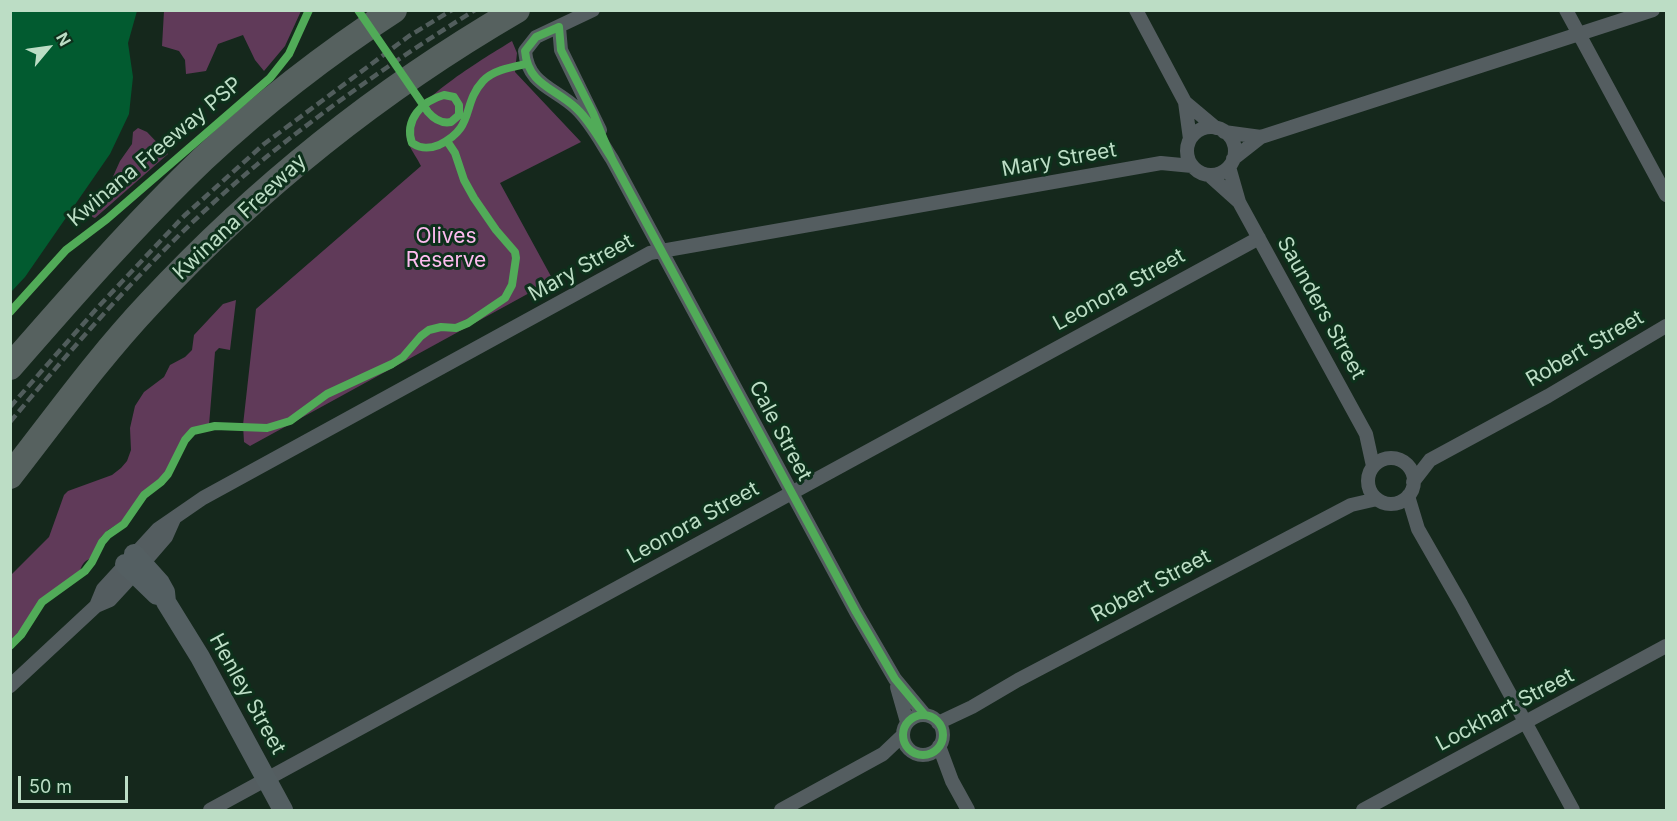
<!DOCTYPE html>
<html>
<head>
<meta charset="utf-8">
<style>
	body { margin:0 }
	#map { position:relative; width:1677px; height:821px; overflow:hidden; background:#15281c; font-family:Inter,sans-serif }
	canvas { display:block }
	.frame { position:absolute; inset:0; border:12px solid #bcddc5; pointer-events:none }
	.north { position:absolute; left:18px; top:18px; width:60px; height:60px; -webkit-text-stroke:4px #0d301b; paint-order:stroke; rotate:61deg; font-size:16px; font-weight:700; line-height:24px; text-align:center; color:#bcddc5 }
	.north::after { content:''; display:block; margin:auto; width:21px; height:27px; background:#bcddc5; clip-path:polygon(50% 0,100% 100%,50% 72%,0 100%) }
	.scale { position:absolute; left:18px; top:776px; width:110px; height:27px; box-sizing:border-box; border:3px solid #bcddc5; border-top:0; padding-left:8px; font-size:18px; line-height:21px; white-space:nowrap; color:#bcddc5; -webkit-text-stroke:4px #0d301b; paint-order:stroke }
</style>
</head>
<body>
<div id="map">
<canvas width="1677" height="821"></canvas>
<div class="frame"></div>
<div class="north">N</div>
<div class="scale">50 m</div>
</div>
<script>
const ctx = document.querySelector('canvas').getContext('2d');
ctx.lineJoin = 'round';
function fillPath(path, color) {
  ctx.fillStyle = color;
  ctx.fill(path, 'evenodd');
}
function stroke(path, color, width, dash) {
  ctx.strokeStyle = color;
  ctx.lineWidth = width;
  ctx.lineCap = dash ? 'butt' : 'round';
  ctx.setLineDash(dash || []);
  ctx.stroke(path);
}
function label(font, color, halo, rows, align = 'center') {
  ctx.font = font + ' Inter,sans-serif';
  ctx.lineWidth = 6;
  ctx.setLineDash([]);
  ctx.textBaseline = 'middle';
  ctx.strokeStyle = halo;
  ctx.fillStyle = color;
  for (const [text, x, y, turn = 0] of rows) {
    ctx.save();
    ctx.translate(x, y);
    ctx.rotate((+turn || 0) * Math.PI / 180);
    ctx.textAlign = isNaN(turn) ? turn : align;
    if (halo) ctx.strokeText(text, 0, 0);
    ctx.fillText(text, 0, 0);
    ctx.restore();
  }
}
const green = new Path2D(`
	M164 11V10L301 11 285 46 264 71 255 60 243 35 218 44 206 71 186 74 185 60 179 51 162 46Z
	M512 41 517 53 515 72 581 142 500 183 553 280 250 446 244 442 243 425 256 309 421 166C416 155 403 141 407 128 415 99 486 57 512 41Z
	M138 128 147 132 168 154 95 218 90 216 111 181 120 161 132 144 133 132Z
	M236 300 230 350 219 348 215 352 209 425 195 431 192 429 189 431 188 438 166 478 161 484 143 492 124 520 108 530 101 537 93 558C83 560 81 566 79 575 67 583 53 589 43 600 31 613 24 630 11 643V575L49 537 64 495 68 491 112 475 121 468 127 461 131 450 130 428 135 406 144 392 164 377 170 365 185 357 192 350 194 335 223 304Z`);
const water = new Path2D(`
	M11 10 137 11 128 43 133 77 129 114 110 154 25 277 11 292Z`);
const street = new Path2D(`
	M593 10 536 37 525 51C528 85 555 88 576 108 591 122 601 142 612 159L856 612 895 679 925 715
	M1136 10 1185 102 1216 128
	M1566 10 1666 195
	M559 27 561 50 600 130
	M1185 102 1190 139
	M1187 151a24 24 0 1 1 48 0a24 24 0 1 1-48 0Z
	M1224 132 1261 137
	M1233 159 1261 137 1653 10
	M1229 167 1239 202 1366 434 1373 466
	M1209 175 1238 201
	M1368 481a23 23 0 1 1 46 0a23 23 0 1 1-46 0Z
	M1413 482 1430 460 1548 396 1666 326
	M1408 496 1418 529 1461 604 1573 810
	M96 606 103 589 158 529 203 498 650 253 1161 163 1192 166
	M10 686 96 606 110 600 134 574 166 537 174 519
	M897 687 907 722
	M903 735a20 20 0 1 1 40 0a20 20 0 1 1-40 0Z
	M938 723 972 707 1018 680 1351 505 1377 499
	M939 746 952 781 968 810
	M210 810 1259 238
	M781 810 883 754 903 735
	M1363 810 1666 646`);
const secondary = new Path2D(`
	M134 554 160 583 165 592 166 602 200 657 283 810
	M125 564 157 595`);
const highway = new Path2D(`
	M10 367C72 296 135 224 203 159 262 104 326 54 394 10
	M10 476C56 417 99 357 150 303 257 188 381 89 517 10`);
const rail = new Path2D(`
	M10 407 99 306 184 216 264 144 409 36 452 10
	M10 422C90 327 173 232 270 154 335 102 404 54 475 10`);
const cycleway = new Path2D(`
	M358 10 428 112C434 119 441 124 451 122L459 115V105L454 97 444 95C422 101 404 120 412 143 421 149 429 149 439 145 476 127 461 105 483 81 493 70 512 67 526 64
	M612 159 593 113 561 50 559 27 536 37 525 51C528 85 555 88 576 108 591 122 601 142 612 159L856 612 895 679 925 715
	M10 312 66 250 107 219 270 78 289 54 309 10
	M10 646 21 635 42 602 85 571 92 562 102 542 108 535 124 524 144 495 161 482 168 474 185 440 193 431 215 426 267 428 290 421 327 394 392 364 403 357 421 336 429 330 441 327 456 328 468 323 505 298 512 285 516 258 515 252 496 230 474 198 464 180 455 153 447 141
	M903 735a20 20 0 1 1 40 0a20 20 0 1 1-40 0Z`);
const streetNames = [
	["Kwinana Freeway PSP",155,152,-40],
	["Mary Street",1059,160,-10],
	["Kwinana Freeway",240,217,-43],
	["Mary Street",581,268,-29],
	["Leonora Street",1119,290,-29],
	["Saunders Street",1321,308,61],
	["Robert Street",1585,349,-30],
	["Cale Street",780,431,62],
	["Leonora Street",693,523,-29],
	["Robert Street",1151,586,-28],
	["Henley Street",247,694,61],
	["Lockhart Street",1505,710,-28]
];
const parkNames = [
	["Olives",446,237],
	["Reserve",446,261]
];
fillPath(green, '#603a59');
fillPath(water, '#025b30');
stroke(street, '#545d60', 14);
stroke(secondary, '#545f62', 20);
stroke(highway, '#56615f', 26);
stroke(rail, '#515d5c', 4.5, [9, 4.5]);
stroke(cycleway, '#51ab58', 8);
label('21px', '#bcddc5', '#0d301b', streetNames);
label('21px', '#fdbbef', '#0d301b', parkNames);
</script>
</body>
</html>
